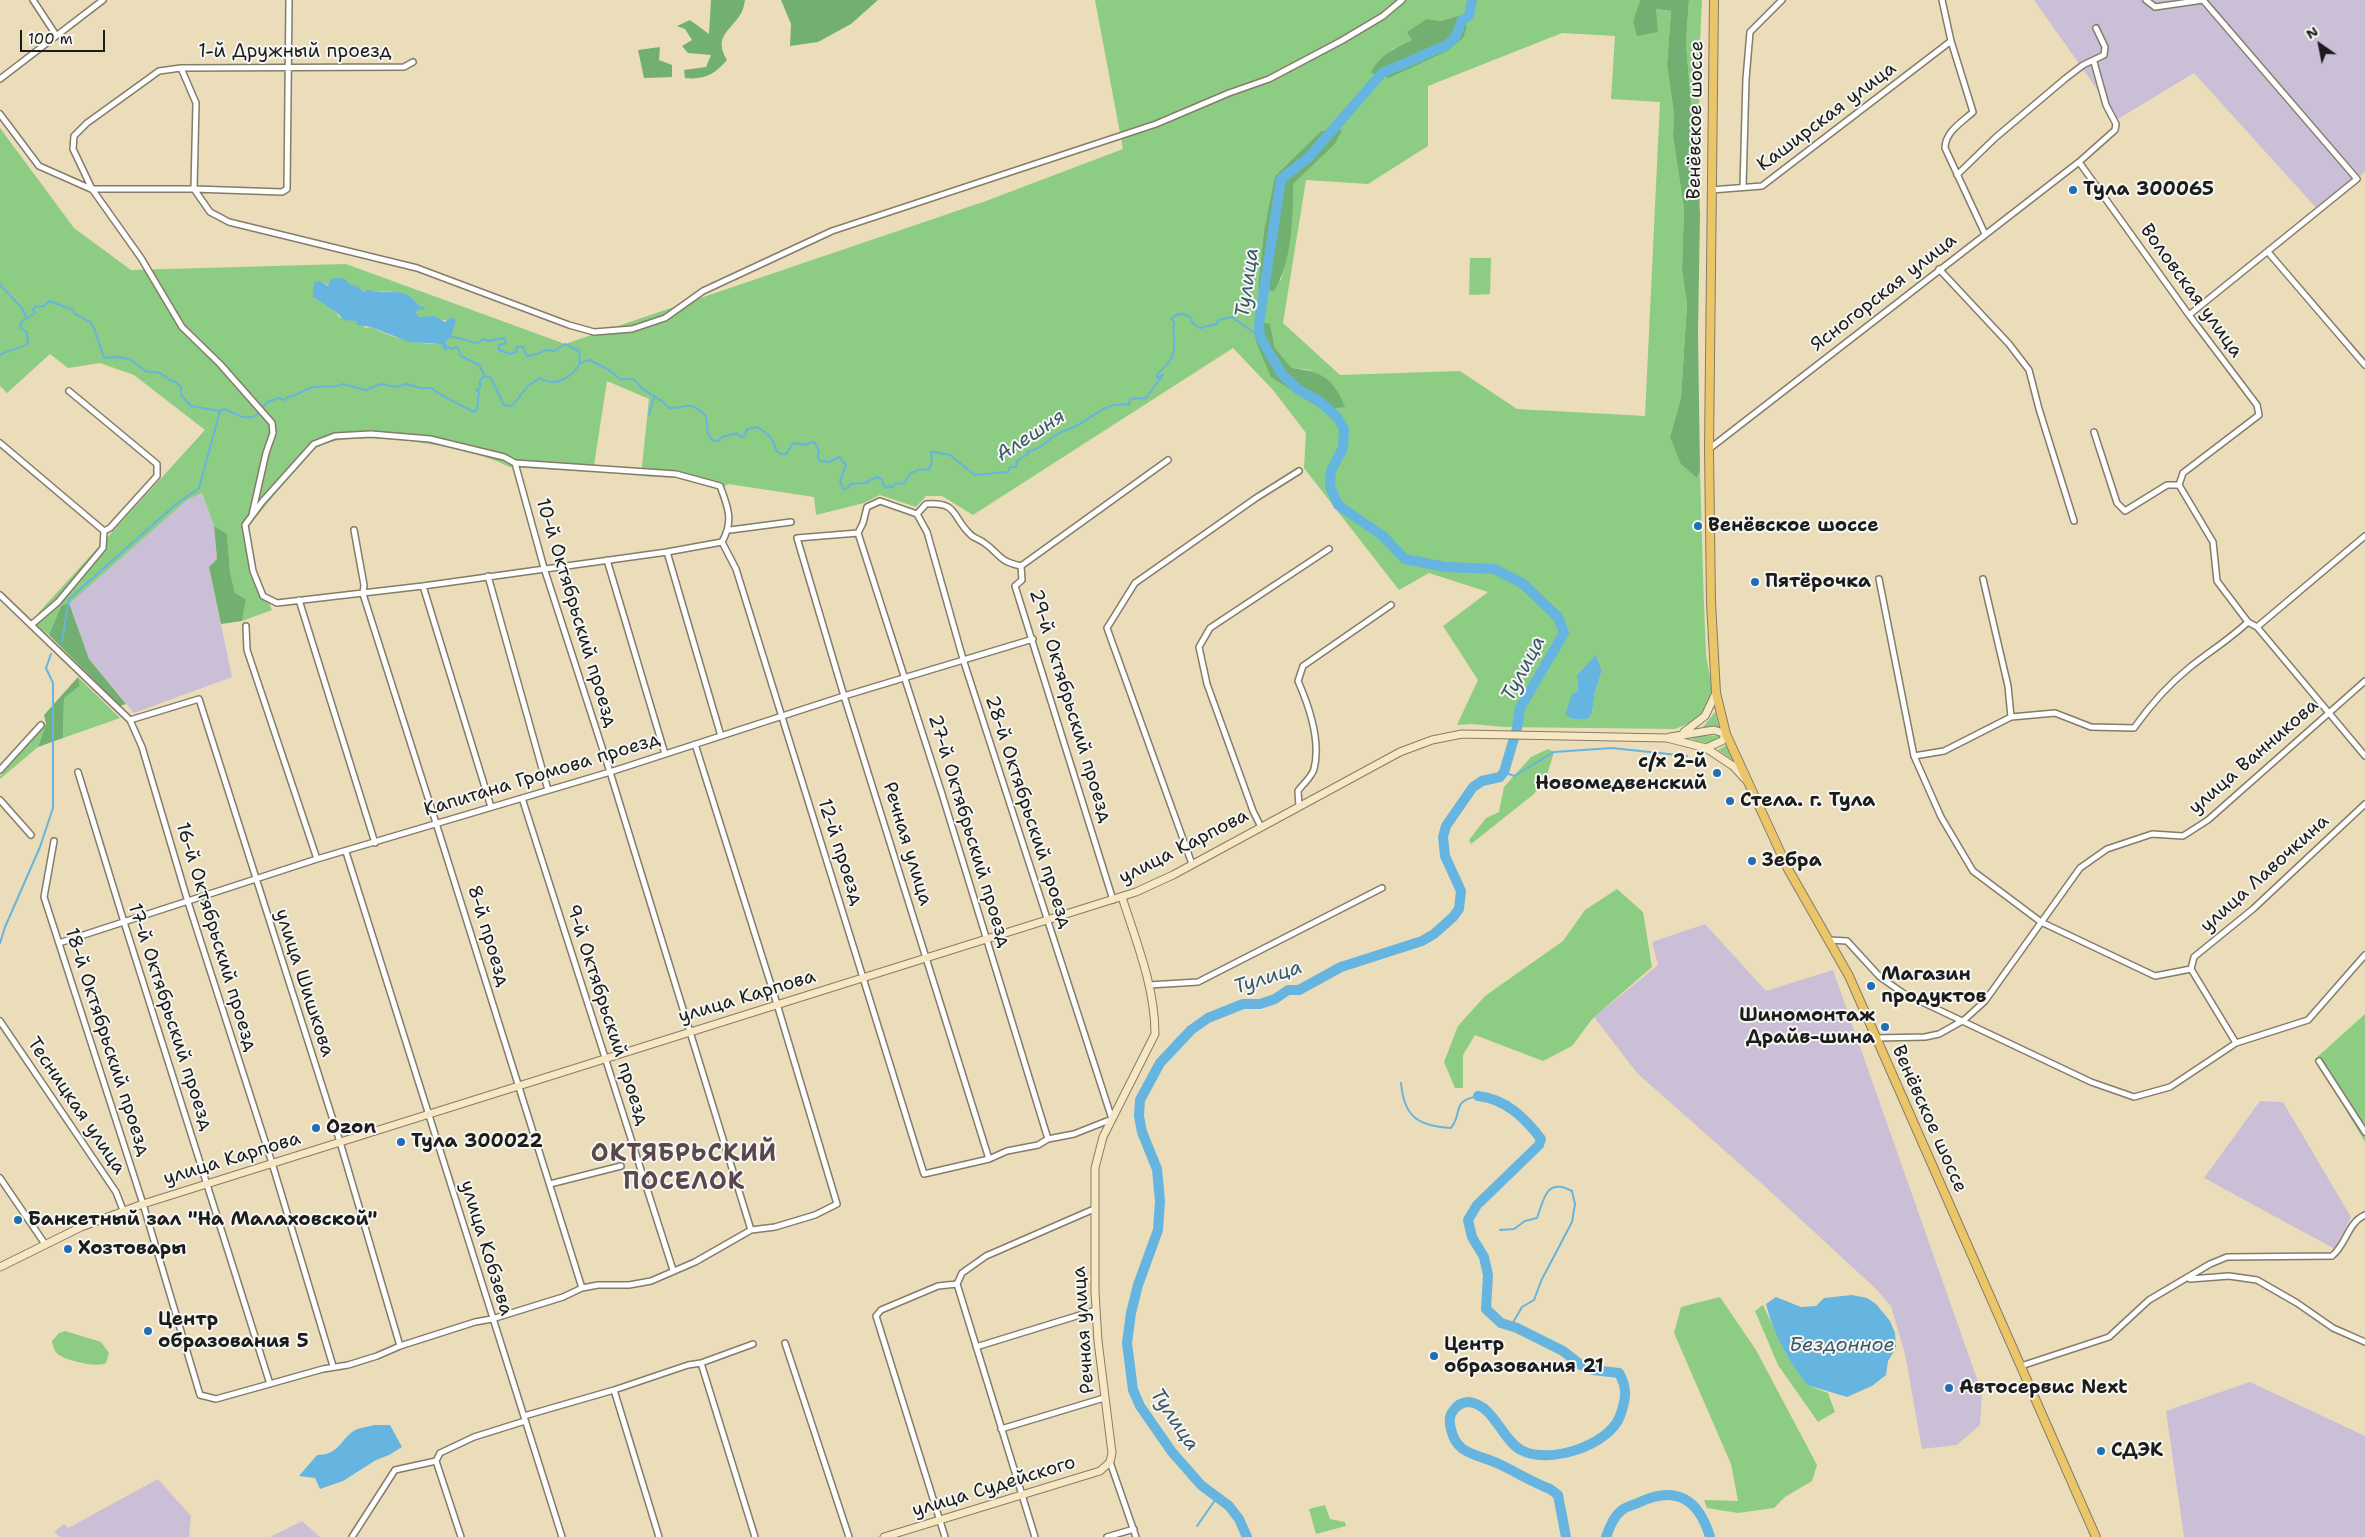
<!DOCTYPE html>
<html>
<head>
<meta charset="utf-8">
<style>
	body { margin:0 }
	#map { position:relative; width:2365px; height:1537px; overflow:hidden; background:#ebddb9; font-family:"Shantell Sans",sans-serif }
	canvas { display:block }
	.north { position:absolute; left:2295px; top:20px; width:50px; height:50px; -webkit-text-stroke:4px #f6f6f2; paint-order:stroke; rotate:327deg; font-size:14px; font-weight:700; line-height:20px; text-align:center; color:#1c1c1c }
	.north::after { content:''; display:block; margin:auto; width:18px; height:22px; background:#1c1c1c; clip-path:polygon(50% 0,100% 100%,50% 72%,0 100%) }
	.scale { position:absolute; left:20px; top:30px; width:85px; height:22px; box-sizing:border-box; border:2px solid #1c1c1c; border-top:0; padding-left:6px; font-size:15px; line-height:18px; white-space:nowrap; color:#1c1c1c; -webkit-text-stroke:4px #f6f6f2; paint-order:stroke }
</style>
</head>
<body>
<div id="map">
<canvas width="2365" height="1537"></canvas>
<div class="north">N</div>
<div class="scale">100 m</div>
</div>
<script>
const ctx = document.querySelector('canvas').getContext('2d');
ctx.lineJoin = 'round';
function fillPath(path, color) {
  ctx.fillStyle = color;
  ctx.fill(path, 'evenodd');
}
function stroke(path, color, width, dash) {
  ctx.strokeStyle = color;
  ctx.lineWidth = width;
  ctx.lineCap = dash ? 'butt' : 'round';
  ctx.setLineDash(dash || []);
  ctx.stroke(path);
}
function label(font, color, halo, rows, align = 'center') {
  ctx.font = font + ' "Shantell Sans",sans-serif';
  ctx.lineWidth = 4;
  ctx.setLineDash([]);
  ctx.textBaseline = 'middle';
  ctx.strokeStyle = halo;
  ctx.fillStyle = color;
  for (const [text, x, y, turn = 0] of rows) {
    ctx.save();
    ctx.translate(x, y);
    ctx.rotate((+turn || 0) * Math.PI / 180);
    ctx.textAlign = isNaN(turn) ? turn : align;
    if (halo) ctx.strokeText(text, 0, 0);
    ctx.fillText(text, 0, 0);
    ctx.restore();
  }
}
const industrial = new Path2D(`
	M2034 0H2365V172L2319 211 2194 73 2118 119Z
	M202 493 214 526 217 559 209 568 232 677 134 713 89 659 69 603 187 500Z
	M1705 924 1766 991 1833 970 1982 1393 1980 1425 1957 1445 1922 1449 1905 1354 1891 1306 1875 1288 1760 1182 1637 1073 1594 1017 1658 965 1652 942Z
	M2260 1101 2283 1102 2351 1217 2335 1249 2204 1178Z
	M2250 1382 2365 1436V1537H2184L2166 1411Z
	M158 1479 191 1516 189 1537H60L54 1532 64 1524 68 1528Z
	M302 1521 320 1537H270Z`);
const green = new Path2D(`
	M1095 0H1640L1633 21 1656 9 1671 11 1667 65 1674 114 1673 136 1684 209 1682 269 1687 304 1681 398 1670 437 1697 477 1700 470C1702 531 1703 592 1706 653 1707 668 1714 683 1710 698 1704 716 1691 723 1675 729L1504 727 1472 724 1457 725 1478 680 1443 626 1488 592 1429 573 1399 590 1304 468 1306 433 1273 390 1233 348 973 515 942 496H926L916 507 880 495 864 503 816 515 814 497 728 484 719 490 677 478 641 476 649 399 607 381 593 472 509 467C476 447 350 425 316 448 310 452 305 460 301 465 282 485 266 505 249 526L256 570 272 610 242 621 246 599 235 593 230 572 227 535 214 526 202 493 187 500 70 603 61 606 49 635 31 621 205 430 134 375 100 363 68 368 50 354 7 393 0 386V128L74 228 131 270 346 264 565 344 986 201 1123 149ZM1457 16 1409 68 1389 78 1391 50 1412 40 1427 19 1441 21ZM1562 33 1615 36 1611 99 1660 102 1645 416 1517 409 1460 371 1340 375 1283 323 1306 180 1368 184 1428 146V86ZM1321 131 1335 144 1292 184 1286 257 1281 280 1258 287 1264 230 1275 176ZM320 281C336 292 346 278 365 292 382 291 408 288 419 306L416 312 419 317C436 316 441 322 456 321L451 336 442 347 440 344C417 345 393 338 371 327L366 328 356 321 339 317 336 312 313 297ZM1270 324 1275 348 1292 368 1312 370 1271 377ZM1596 656 1602 671 1595 692 1592 713 1572 694 1578 691 1577 675Z
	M1689 0H1702L1699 65 1700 214 1686 43Z
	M1470 258H1491L1490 294 1469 295Z
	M78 677 120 718 63 738 64 698 80 686Z
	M1715 712 1719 727H1703Z
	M46 724 38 747 0 779V776Z
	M1700 735 1722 736C1713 748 1697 742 1686 736Z
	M1727 745 1734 759 1733 760 1718 750Z
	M1548 749 1554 752 1547 775 1534 794 1471 844 1469 840 1486 818 1499 812 1504 787 1531 757Z
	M1617 889 1643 912 1652 967 1593 1018 1572 1046 1543 1061 1475 1035 1463 1055V1088H1455L1444 1062 1458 1026 1485 996 1563 941 1585 910Z
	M2365 1014V1142L2315 1059Z
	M1720 1297 1756 1350 1817 1465 1812 1481 1785 1497 1774 1508 1738 1513 1707 1508 1704 1500 1738 1501 1731 1464 1674 1333 1681 1307Z
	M1763 1305 1786 1354 1807 1385 1828 1393 1835 1412 1818 1422 1778 1365 1755 1311Z
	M65 1331 101 1342 109 1353 106 1363C97 1368 68 1361 59 1355 54 1352 53 1346 52 1341L59 1333Z
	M1325 1505 1330 1519 1345 1522 1346 1526 1316 1534 1309 1509Z`);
const forest = new Path2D(`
	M711 0H745C744 5 743 11 740 15 730 31 713 37 727 60 715 74 705 80 685 78L684 70 706 67 711 55 688 53 682 46 692 40 685 29 677 26 690 20 709 34Z
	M781 0H878L851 24 818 42 790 46 791 24Z
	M1640 0H1689L1686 43 1700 214 1698 333 1700 470 1697 478 1681 464 1670 437 1681 398 1687 304 1682 269 1684 209 1673 136 1674 114 1667 65 1671 11 1656 9 1658 32 1637 36 1633 21Z
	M1457 16 1467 26 1463 38 1447 51 1389 78 1371 73C1379 55 1395 48 1412 40L1407 32 1427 19 1441 21Z
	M660 47 659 60 672 65V77L644 78 638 50Z
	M1342 130 1335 144 1293 184C1293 218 1292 262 1274 291L1258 287 1264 230 1275 176 1321 131Z
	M1255 320 1270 324 1275 348 1292 368C1323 372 1333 378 1345 407L1323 410 1271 377 1256 342Z
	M214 526 227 534 230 572 235 593 246 599 242 621 221 624 209 567 217 559Z
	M69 603 89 659 126 704 120 706 49 635 61 606Z
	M78 677 80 686 64 698 63 738 38 747 46 724 44 715Z`);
const water = new Path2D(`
	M337 278 345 279 349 284 356 286 365 292 367 290C385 295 406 285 419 306L425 307 424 310 419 309 416 312 419 317 434 316 445 322 452 317 456 321 451 337 445 343 448 347 446 351 440 344 409 342 371 327 357 325 356 321 344 320 336 312 313 297 314 283 320 281 328 286 331 279Z
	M1596 655 1602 671 1595 692 1592 713 1587 719H1574L1565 715 1572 694 1578 691 1577 675Z
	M1852 1295 1867 1298 1876 1304 1890 1321 1895 1333 1896 1348 1888 1361 1886 1375 1872 1386 1847 1397 1807 1385C1789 1361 1773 1334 1766 1304L1776 1297 1801 1307 1816 1306 1824 1298Z
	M374 1425H390L402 1447 389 1455 376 1460 343 1481 320 1489 315 1478 299 1476 317 1455C337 1455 340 1442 352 1432 356 1428 368 1427 374 1425Z`);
const stream = new Path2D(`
	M0 285 21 307 27 318
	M451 337C462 337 469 343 479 343L482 339 488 341 504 338 506 343 499 345V350L510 354 516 352 517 347 522 346 527 356 538 354 544 350 554 351 565 344 579 351 580 363
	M448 347 453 349 457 346 461 356 479 365 485 376
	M0 355C9 349 19 350 28 343L27 332 20 328 21 322 35 313 33 310 35 307 44 306 49 301 74 310V313L91 323 94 328 104 358 116 357 130 359 145 371 160 373 170 380 176 382 181 387V395L191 406 220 411 224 409C236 414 248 423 259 413
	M264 406 266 403 278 398 285 400 288 397C297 396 304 389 314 387 324 385 334 389 342 384L366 390 381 384 396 387 407 384 420 388H431C444 398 459 404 474 412L477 409 479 392 476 390 480 388V380L485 376 491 378 504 405 512 406 528 386 540 378C556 388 572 377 580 363L590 360 609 370 620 379H634C643 394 660 396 669 408 689 408 688 399 706 416L708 434 712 440 718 441 722 437 737 433 739 436 744 437 747 429 757 427C762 430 767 433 771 438 777 446 772 454 786 454L793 443 805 445 812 442 815 443 819 451 818 458 820 461 829 462 839 457 846 465 840 481 843 489 848 488 850 484 865 483 877 477 882 479 883 485 886 488 889 486 892 488 895 484 905 483C908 473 918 467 929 470L932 461 931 452H933L950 455 975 475 1008 472 1010 467H1016L1017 461 1028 454V451C1040 450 1045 442 1053 437 1061 431 1070 429 1078 425 1096 415 1107 401 1129 405L1130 399 1146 398 1163 375 1157 378V375C1161 369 1169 364 1172 357 1177 346 1172 334 1174 322L1171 319C1177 313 1184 312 1191 318L1192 323 1200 328 1217 324 1218 320 1232 317 1260 337
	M649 415 654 397
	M62 641 69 599 175 505 199 488 220 411
	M1504 772 1514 776 1554 752 1612 748 1687 756
	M0 943 5 927 40 847 53 808V683L46 668 51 654
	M1401 1083C1404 1117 1418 1126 1451 1128 1464 1111 1450 1102 1478 1096
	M1500 1230 1514 1229 1525 1221 1537 1218C1544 1199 1546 1177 1572 1191L1575 1204 1572 1222 1541 1281 1534 1300 1522 1307 1511 1326
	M1197 1526 1218 1496`);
const river = new Path2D(`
	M1478 1096C1506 1099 1525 1118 1541 1139L1539 1145 1477 1205 1468 1220 1472 1237 1484 1257 1488 1275 1486 1309 1501 1323 1517 1328 1563 1351 1581 1365 1593 1370 1619 1373C1628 1389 1626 1399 1620 1416 1609 1446 1548 1465 1521 1450 1502 1440 1494 1405 1469 1402 1462 1402 1457 1405 1453 1411 1449 1416 1449 1422 1451 1429 1456 1455 1478 1454 1499 1464 1516 1472 1532 1482 1550 1489L1558 1495 1566 1537
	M1247 1537 1239 1519 1229 1506 1201 1485 1172 1452 1140 1406 1133 1390 1127 1343 1131 1313 1138 1285 1158 1230 1160 1201 1157 1169 1142 1132 1139 1116 1140 1100 1160 1063 1191 1030 1208 1018 1243 1004H1260L1275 999 1288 990H1299L1341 967 1422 941 1434 934 1453 917 1459 909 1461 891 1445 856 1443 837 1446 826 1473 787 1482 781 1500 777 1504 772 1517 728 1520 708 1564 633 1558 617 1522 583 1494 569 1445 567 1405 559 1383 536 1338 505 1330 486 1331 471 1343 448 1344 429 1337 417 1319 401 1299 390 1282 374 1260 337 1259 323 1281 179 1309 157 1382 73 1447 45 1456 36 1462 20 1469 16 1472 0
	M1606 1537C1609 1528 1614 1516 1622 1510 1627 1506 1634 1505 1640 1502 1677 1485 1699 1500 1710 1537`);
const street = new Path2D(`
	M33 0 56 35
	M289 0 287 189 282 192 194 189 196 103 181 68 404 67 413 62
	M1942 0 1951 41 1973 112C1962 122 1945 132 1945 148L1985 234
	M2146 0 2155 7 2203 0 2357 179 2189 315
	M0 79 103 0
	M0 114 39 166 91 189
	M2079 162 2189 315 2257 405 2259 415 2183 473 2179 485 2213 542 2217 581 2248 622 2257 627 2365 756
	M1957 175 1995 138 2066 78 2083 65 2104 55 2105 47 2096 28
	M1743 187 1746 79 1750 32 1782 0
	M92 189 73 149 74 136 87 123 159 71 181 68
	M1711 190 1762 186 1951 41
	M2268 252 2365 365
	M1939 269 2009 344 2029 370 2039 409 2074 521
	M69 391 157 464V476L110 528 104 531
	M2094 432 2117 503 2125 511 2167 485H2179
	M371 434 430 439 504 457 515 463 676 474 720 486C728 507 734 521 722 542L667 552 423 586 277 603 263 596 253 571 245 525 262 502 314 444 335 436Z
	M0 443 104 531
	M1709 449 2079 162 2115 130 2116 124 2106 105 2094 62
	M515 463 544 568 610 772 751 1230
	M917 514 926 504C959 502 951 516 970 534 973 538 979 539 983 542 1001 554 997 561 1021 566
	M252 515 266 453 273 433 272 423 220 364 182 327 141 258 92 189H194L210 212 229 222 417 268 569 325 594 332 632 329 665 318 703 291 832 231 1156 124 1229 93 1269 79 1341 41 1383 16 1402 0
	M354 530 364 585 363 594 436 823 582 1288
	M730 530 791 522
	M858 533 797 538 844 696 989 1159
	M858 533 942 794 1048 1139
	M858 533 863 523 867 507 880 501 917 514
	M722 542 736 569 924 1174 989 1159 1007 1151 1038 1145 1048 1139 1074 1134 1112 1119 963 659 927 532 917 514
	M667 552 721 736
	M607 560 665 754
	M1021 566 1022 580 1015 586 1113 900
	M1021 566 1168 460
	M488 576 548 790
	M1879 579 1914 756 1941 817 1973 871 2041 922 2155 976 2191 969
	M1983 579 2008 686 2011 717
	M423 586 491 807
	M0 595 130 720 142 747 188 902 272 1163 333 1366
	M299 600 375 843
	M31 625 58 602 103 548 104 531
	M246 626 247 650 317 859
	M2257 627 2365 536
	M130 720 199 699 340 1142 400 1346
	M1914 756 1944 751 2011 717 2055 713 2091 727 2134 728C2149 707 2169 684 2189 668 2209 652 2230 639 2248 622
	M0 770 41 725
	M78 772 124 922 270 1384
	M522 798 673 1270
	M0 800 31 835
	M1299 806 1298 791C1302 785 1312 777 1314 769 1321 742 1309 706 1298 681L1303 666 1391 605
	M1261 827 1253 811 1207 684 1199 647 1210 628 1329 549
	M54 841 44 897 143 1204 200 1395 216 1399 323 1369 348 1365 377 1356 400 1346 475 1322 492 1319 563 1297 582 1288 598 1285H629L651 1281 695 1262 751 1230 775 1227 815 1215 837 1204 777 1004 695 744
	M346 852 562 1537
	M1192 864 1107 628 1135 583 1256 498 1299 471
	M1829 940 1847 941 1880 977 1903 993 2091 1082 2134 1097 2170 1087 2236 1043 2191 969
	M59 943 317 859 610 772 844 696 1033 639
	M2191 969 2194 957 2253 909 2365 804
	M1149 985 1198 982 1382 888
	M0 1021 116 1192 123 1210
	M1876 1038 1925 1037 1939 1034 1964 1020 1985 1001 2080 868 2107 849 2152 834 2183 836 2208 820 2365 681
	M2236 1043 2308 1020 2365 955
	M2319 1061 2365 1132
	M0 1178 45 1244
	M550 1184 621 1166
	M2190 1279 2229 1276 2257 1280 2297 1303 2333 1328 2365 1342
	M957 1284 1035 1537
	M785 1343 849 1537
	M976 1347 1096 1310
	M701 1363 755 1537
	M2021 1366 2109 1337 2149 1300 2210 1264 2227 1257 2332 1256C2347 1244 2347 1223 2365 1215
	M614 1390 659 1537
	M524 1416 614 1390 688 1365 701 1363 753 1344
	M1001 1429 1104 1398
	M436 1461 461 1537
	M1110 1462 1136 1537
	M352 1537 395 1470 436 1461 440 1453 474 1437 525 1421
	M945 1537 876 1316 881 1310 938 1286 957 1284 962 1273 986 1256 1094 1209
	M1107 1537 1134 1529`);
const secondary = new Path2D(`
	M1684 732 1705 716 1716 693
	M1670 737 1714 730 1726 734 1722 741 1706 748
	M0 1267 81 1227 143 1204 1136 892 1173 875 1400 752 1432 740 1462 734 1667 738 1706 748 1733 766 1745 779
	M884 1537 1100 1471 1110 1462 1112 1453 1098 1341 1095 1292V1168L1103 1137 1155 1034C1155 987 1136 941 1122 897`);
const primary = new Path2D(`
	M1714 0 1709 449 1711 602 1716 693 1726 734 1788 869 1849 976 2096 1537`);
const markers = [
	[2073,190,5,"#1f6fb2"],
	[1698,526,5,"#1f6fb2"],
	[1755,582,5,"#1f6fb2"],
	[1717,773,5,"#1f6fb2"],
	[1730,801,5,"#1f6fb2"],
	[1752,861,5,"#1f6fb2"],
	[1871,986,5,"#1f6fb2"],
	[1885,1027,5,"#1f6fb2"],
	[316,1128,5,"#1f6fb2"],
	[401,1142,5,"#1f6fb2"],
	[18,1220,5,"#1f6fb2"],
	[68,1249,5,"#1f6fb2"],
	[148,1331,5,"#1f6fb2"],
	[1434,1356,5,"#1f6fb2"],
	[1949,1388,5,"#1f6fb2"],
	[2101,1451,5,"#1f6fb2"]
];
const streetNames = [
	["1-й Дружный проезд",295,52],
	["Каширская улица",1827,117,-37],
	["Венёвское шоссе",1696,120,-89],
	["Воловская улица",2191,291,54],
	["Ясногорская улица",1884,293,-38],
	["10-й Октябрьский проезд",576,613,73],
	["29-й Октябрьский проезд",1070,706,73],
	["улица Ванникова",2254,757,-41],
	["Капитана Громова проезд",542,775,-17],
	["28-й Октябрьский проезд",1028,812,72],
	["27-й Октябрьский проезд",969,831,73],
	["Речная улица",907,844,73],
	["улица Карпова",1184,847,-27],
	["12-й проезд",840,852,72],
	["улица Лавочкина",2265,874,-42],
	["8-й проезд",488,936,73],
	["16-й Октябрьский проезд",216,937,73],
	["улица Шишкова",304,983,72],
	["улица Карпова",747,997,-17],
	["9-й Октябрьский проезд",607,1015,72],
	["17-й Октябрьский проезд",170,1017,72],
	["18-й Октябрьский проезд",107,1042,72],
	["Тесницкая улица",76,1106,56],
	["Венёвское шоссе",1929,1119,66],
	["улица Карпова",232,1159,-17],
	["улица Кобзева",486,1248,73],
	["Речная улица",1084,1330,-94],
	["улица Судейского",994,1487,-17]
];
const poiNames = [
	["Тула 300065",2083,190],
	["Венёвское шоссе",1708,526],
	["Пятёрочка",1765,582],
	["с/х 2-й",1707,762,"right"],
	["Новомедвенский",1707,784,"right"],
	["Стела. г. Тула",1740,801],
	["Зебра",1762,861],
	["Магазин",1881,975],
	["продуктов",1881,997],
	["Шиномонтаж",1875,1016,"right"],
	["Драйв-шина",1875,1038,"right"],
	["Ozon",326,1128],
	["Тула 300022",411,1142],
	["Банкетный зал \"На Малаховской\"",28,1220],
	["Хозтовары",78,1249],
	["Центр",158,1320],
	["образования 5",158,1342],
	["Центр",1444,1345],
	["образования 21",1444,1367],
	["Автосервис Next",1959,1388],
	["СДЭК",2111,1451]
];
const waterNames = [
	["Тулица",1248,283,-82],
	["Алешня",1031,436,-33],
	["Тулица",1524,669,-62],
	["Тулица",1268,978,-18],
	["Бездонное",1842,1346],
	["Тулица",1174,1420,56]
];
const districtNames = [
	["ОКТЯБРЬСКИЙ",684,1155],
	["ПОСЕЛОК",684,1183]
];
fillPath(industrial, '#cabfd6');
fillPath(green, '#8dcc83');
fillPath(forest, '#72b071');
fillPath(water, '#66b4e0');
stroke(stream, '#66b4e0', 2);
stroke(river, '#66b4e0', 10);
stroke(street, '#847c6a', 8);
stroke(secondary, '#847c6a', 9);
stroke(primary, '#847c6a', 10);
stroke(street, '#fff', 5);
stroke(secondary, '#f7e8c3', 7);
stroke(primary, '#ebc669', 8);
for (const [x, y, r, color] of markers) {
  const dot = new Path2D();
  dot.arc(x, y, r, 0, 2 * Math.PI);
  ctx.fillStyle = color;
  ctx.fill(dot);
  stroke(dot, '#f6f6f2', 2);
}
label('19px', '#1c1c1c', '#f6f6f2', streetNames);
label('bold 19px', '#1c1c1c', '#f6f6f2', poiNames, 'left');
label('italic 20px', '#3a596a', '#f6f6f2', waterNames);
ctx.letterSpacing = '1px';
label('bold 24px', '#5a474e', '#f6f6f2', districtNames);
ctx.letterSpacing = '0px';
</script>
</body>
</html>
